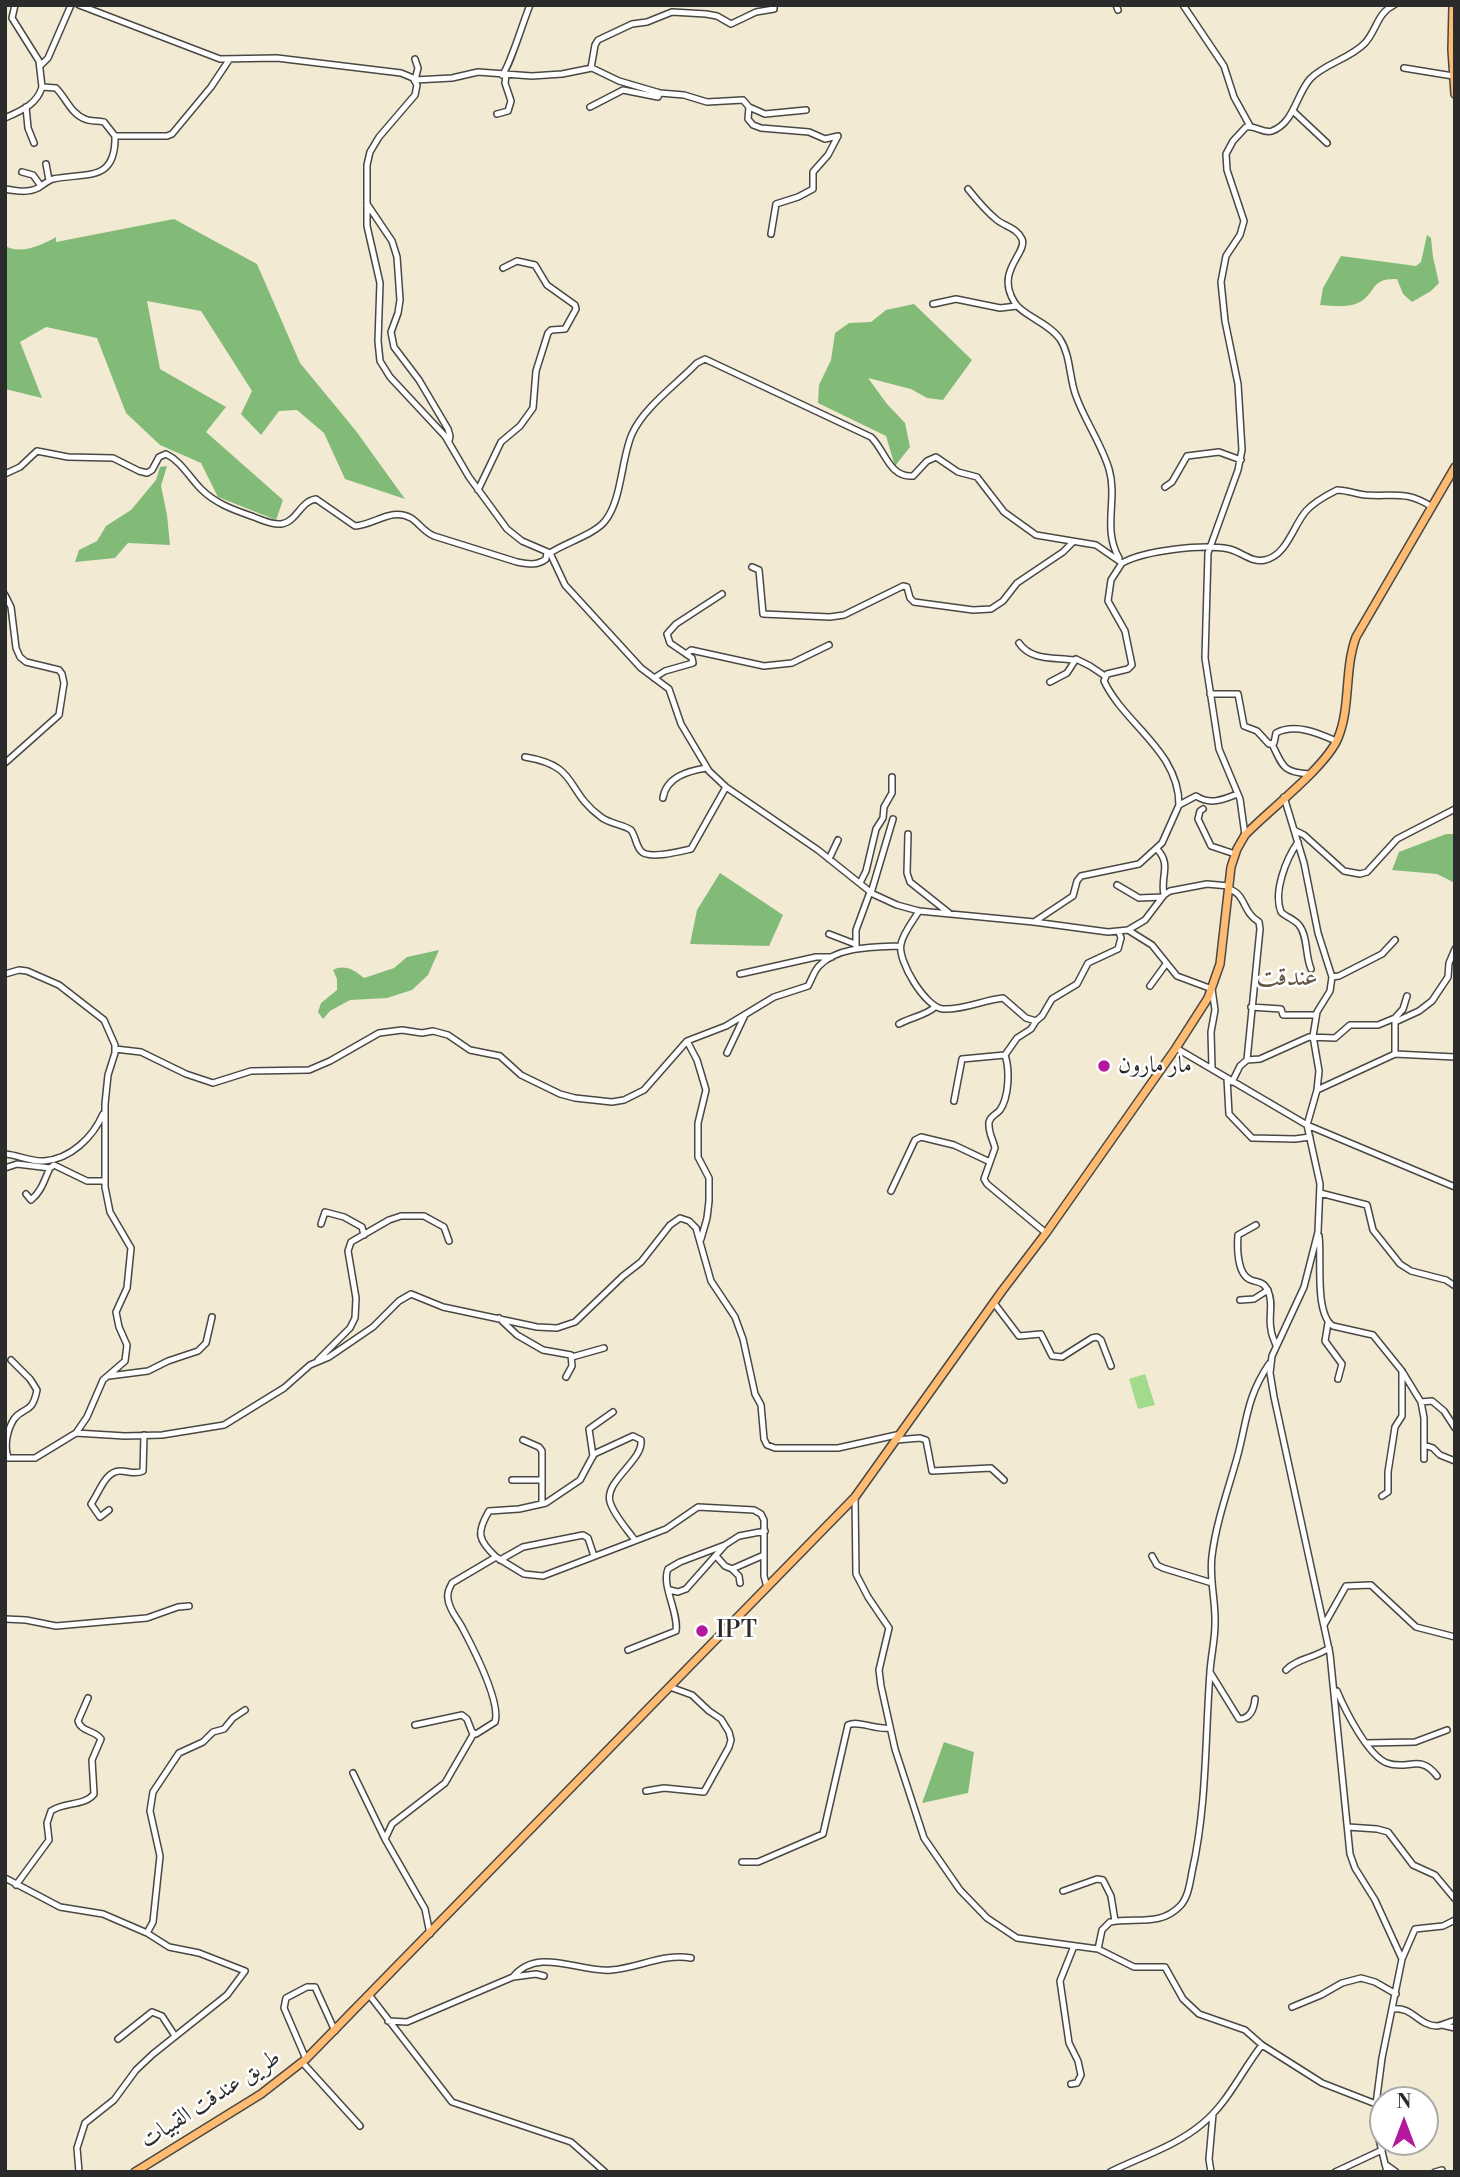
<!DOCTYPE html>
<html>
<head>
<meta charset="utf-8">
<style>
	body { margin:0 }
	#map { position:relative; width:1460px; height:2177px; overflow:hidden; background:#f3ead4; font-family:"Libre Bodoni",serif }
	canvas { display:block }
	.frame { position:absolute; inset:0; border:7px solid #2b2b2b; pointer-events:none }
	.north { position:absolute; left:1369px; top:2086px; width:70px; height:70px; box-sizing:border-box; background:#fff; border:2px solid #aaa; border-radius:50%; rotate:0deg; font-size:19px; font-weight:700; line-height:28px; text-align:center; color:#2b2b2b }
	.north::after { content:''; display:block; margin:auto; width:24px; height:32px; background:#b5179e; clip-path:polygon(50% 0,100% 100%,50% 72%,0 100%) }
</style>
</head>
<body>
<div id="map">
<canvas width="1460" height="2177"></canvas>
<div class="frame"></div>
<div class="north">N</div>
</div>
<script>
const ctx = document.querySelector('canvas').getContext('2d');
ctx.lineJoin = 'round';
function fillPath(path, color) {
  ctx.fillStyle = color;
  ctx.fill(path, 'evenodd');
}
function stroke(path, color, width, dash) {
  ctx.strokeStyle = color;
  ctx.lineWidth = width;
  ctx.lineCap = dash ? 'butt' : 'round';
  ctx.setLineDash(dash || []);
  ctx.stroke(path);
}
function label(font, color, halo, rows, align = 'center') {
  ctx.font = font + ' "Libre Bodoni",Amiri,serif';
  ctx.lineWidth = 5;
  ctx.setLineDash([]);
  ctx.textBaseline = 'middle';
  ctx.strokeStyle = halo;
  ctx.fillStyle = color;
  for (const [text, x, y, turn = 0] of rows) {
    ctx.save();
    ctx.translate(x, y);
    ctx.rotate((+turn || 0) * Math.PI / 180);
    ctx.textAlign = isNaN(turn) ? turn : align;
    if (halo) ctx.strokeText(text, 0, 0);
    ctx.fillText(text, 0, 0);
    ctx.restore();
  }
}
const green = new Path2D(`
	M1145 1374 1155 1405 1138 1409 1129 1379Z`);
const forest = new Path2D(`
	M174 219 257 264 300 363 356 431 405 499 345 479 324 433 297 410 279 411 261 435 241 414 252 391 201 311 147 301 160 369 226 407 206 432 283 500 276 520 218 497 201 463 160 445 126 413 97 338 46 327 20 342 42 398 5 389V246C21 255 42 245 56 237V242Z
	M1427 235 1431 238 1433 257 1439 283 1431 291 1412 302 1403 294 1397 279C1370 278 1377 292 1360 302 1349 308 1333 306 1320 305L1323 288 1341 256 1416 266 1421 262Z
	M914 304 972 360 943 400 927 398 911 389 868 378 887 404 905 423 910 447 895 466 886 436 818 403 819 385 831 360 835 333 849 323 871 322 886 310Z
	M167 466 161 486 167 515 170 545 128 543 115 558 75 562 79 550 97 541 106 526 131 510 156 480 160 467Z
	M1446 834H1455V883L1437 874 1392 870 1399 852Z
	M720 873 783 915 769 946 690 944 697 910Z
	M439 950 428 975 412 990 387 998 350 1000 330 1011 323 1019 318 1012 321 1003 337 990V979L333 970C345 964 354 970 364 978L394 968 407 957Z
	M944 1742 974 1752 968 1793 922 1803Z`);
const minor = new Path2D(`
	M15 5 12 18 39 61 42 87 56 88C66 98 71 114 85 119 91 122 97 120 104 122L115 136H167L172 134 211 87 229 60
	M79 5 220 59 277 58 401 73 413 78 417 85 415 95 379 137 370 152 367 165V226L380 283 378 341 380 361 390 377 445 436 469 477 507 529 522 541 550 553 565 585 641 668 669 689 681 724 709 771 726 787 818 850 873 894 897 905 919 911 1034 922 1108 932 1128 930 1145 920 1164 895 1170 891 1207 884 1229 886
	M1116 5 1118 10
	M1183 5 1224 66 1234 97 1250 126
	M415 59 418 68 415 80 452 78 478 72 532 76 562 74 592 68 619 81 660 93 684 95 707 102 743 100 749 107 765 114 806 110
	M40 66 48 58 71 5
	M591 68 595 45 598 40 632 24 647 22 672 12 706 14 717 16 731 24 756 12 774 9V5
	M1404 68 1453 76
	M502 75C509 69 524 19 530 5
	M26 107 28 128 34 143
	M590 107 623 90 658 97 660 93
	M749 107 748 119 753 125 761 128 809 132 825 139 838 136 828 155 813 172V189L798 197 776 204 771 234
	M1293 111 1327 143
	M497 114 508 111 511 101 505 83 506 75
	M5 118C20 111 37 105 42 87
	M46 164 49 180
	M22 172 33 175 41 186
	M5 189C16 191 28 193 38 188 43 185 47 181 53 179 86 172 116 183 115 136
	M968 189C976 199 987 212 997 220 1006 227 1017 228 1022 239 1028 253 994 271 1015 303 1022 315 1049 323 1060 339 1071 356 1069 378 1076 396 1085 421 1101 443 1109 469 1118 499 1102 529 1119 558
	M367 204 392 241 397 257 400 300 398 313 391 332 394 347 419 380 448 429 450 436 449 441
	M933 304 956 299 1000 308 1017 306
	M5 474 20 467 37 451 68 457 113 458 139 471 147 473 152 470 159 457 166 454C181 461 189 477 201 489 216 504 234 510 254 517 262 520 272 525 281 524 297 522 300 501 316 499L355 526C374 525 392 507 411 518 420 524 424 532 434 536L517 562C528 564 537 566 546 559L547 552
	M1165 487 1172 482 1187 456 1219 452 1241 460
	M478 490 501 442 520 426 533 408 536 371 548 333 551 330 565 329 576 309 575 305 547 285 535 265 517 261 503 268
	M550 553C565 543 595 534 605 521 622 500 621 459 632 434 644 407 677 384 697 363L705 359 871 437C885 450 889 478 913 476L927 461 936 457 958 472 977 477 1004 512 1036 535 1096 545 1122 563
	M752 567 759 570 763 614 830 617 844 615 903 586 907 587 910 598 914 602 973 610 991 609 1003 601 1017 583 1063 552 1073 542
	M5 595 11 607 16 648 20 657 26 662 59 670 62 674 64 683 59 715 5 763
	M1019 643C1031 661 1055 657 1074 660
	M686 654 691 650 764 666 792 663 829 645
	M654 678 665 671 693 663 692 658 670 643 667 634 676 624 722 594
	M1050 682 1067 673 1076 659 1090 666 1105 676
	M1210 694H1238L1244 726 1257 731 1269 744 1274 743 1276 733C1295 723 1318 733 1336 741
	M1272 744C1283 766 1282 772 1309 774
	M525 757C580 766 564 790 601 817 610 824 622 824 631 830 636 837 636 846 641 851 648 860 682 851 691 849L726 787
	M1284 797 1304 863 1318 933 1332 977 1330 991 1317 1012 1313 1036 1319 1071 1317 1090
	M663 798C666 777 688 771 706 768
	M1179 805C1179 751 1125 725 1104 681L1107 674 1128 669 1132 665 1125 631 1108 601 1111 580 1122 563C1146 550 1203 544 1229 549 1242 552 1251 563 1265 560 1287 555 1293 526 1306 511 1314 502 1327 495 1337 490 1347 490 1356 494 1366 495 1394 497 1406 490 1432 507
	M1203 809 1200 811 1198 819 1211 846 1235 854
	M1294 830 1304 835 1344 871 1360 874 1367 872 1397 839 1455 809
	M908 834 907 873 910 882 949 913
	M1245 835 1240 799 1219 749 1205 658 1208 553 1238 470 1242 450 1238 384 1225 321 1221 282 1226 256 1240 235 1244 221 1227 170 1226 154 1233 141 1246 127C1256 125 1263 134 1272 131 1294 123 1296 95 1310 79 1325 63 1350 59 1365 43 1377 30 1377 13 1394 5
	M1298 842C1286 859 1273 892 1281 912 1286 917 1294 919 1299 925 1308 936 1305 955 1311 969
	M1157 849C1172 865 1160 876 1164 895
	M829 859 838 840
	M860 883 866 871 876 829 883 818 884 807 892 793V777
	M1117 885 1139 898 1162 897
	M1229 889C1246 894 1242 912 1259 922L1260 929 1247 1060
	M871 893 893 819
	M919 911C913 921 903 933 901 944 897 961 926 1008 943 1009 964 1010 983 1000 1003 998L1026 1018 1036 1021 1042 1016 1052 999 1077 984 1088 963 1118 949 1121 938 1119 932
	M1034 922 1073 896 1077 881 1081 876 1139 864 1162 843 1179 805 1196 796C1210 805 1223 800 1237 794
	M1128 930 1152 945 1177 976 1212 989 1215 1010 1211 1032 1212 1068
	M829 934 855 944
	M856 949V930L870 892
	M5 974 19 970 27 971 59 985 104 1020 115 1045V1053L108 1075 105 1104V1187L110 1212 131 1248 127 1288 116 1312 119 1327 127 1345 125 1361 103 1380 87 1417 76 1433 35 1458H5
	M740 974 816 957H832
	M1332 977 1339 976 1382 954 1395 940
	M1150 986 1166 964
	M1251 1007 1281 1009 1283 1015H1316
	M899 1024C911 1017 925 1016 935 1007
	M687 1041 697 1060 706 1090 698 1123V1157L709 1178V1201L707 1218 701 1239
	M1176 1048 1307 1125 1455 1187
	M115 1049 141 1052 186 1074 213 1083 251 1071 309 1070 330 1061 379 1033 402 1030 422 1033 433 1031 448 1035 470 1050 500 1056 521 1075 560 1094 575 1098 612 1102 624 1100 644 1090 687 1041 726 1026 774 997 808 986C812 979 814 971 819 966 838 946 875 947 900 946
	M727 1053 745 1015
	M1395 1054V1022L1419 1011 1432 1001 1448 977 1449 963 1455 949
	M1005 1055C1010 1070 1009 1097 1000 1110 996 1115 991 1115 989 1122 988 1133 993 1139 995 1148L984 1179 987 1184 1046 1233
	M1227 1078 1229 1114 1252 1138 1295 1139 1310 1137
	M1232 1082 1240 1066 1247 1060 1260 1059 1309 1037 1335 1038 1350 1025H1378L1395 1018 1403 1009 1407 996
	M954 1101 962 1059 1005 1055 1017 1038 1031 1029 1036 1021
	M5 1154C18 1155 31 1162 44 1161 71 1159 93 1137 103 1114
	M5 1168 17 1164 50 1168
	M891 1191 915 1140 921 1137 954 1145 990 1162
	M1320 1193 1367 1205 1373 1230 1400 1264 1411 1271 1446 1280 1455 1286
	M26 1194 31 1200C42 1191 44 1180 50 1168L54 1165 87 1181H105
	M321 1224 325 1212 344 1217 362 1227 364 1235
	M1256 1225 1238 1235C1237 1248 1237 1275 1251 1280 1260 1283 1264 1282 1268 1291 1274 1303 1268 1317 1271 1329 1271 1334 1274 1340 1276 1345
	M1319 1236C1322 1257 1314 1314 1333 1326L1373 1335 1402 1371 1421 1402 1424 1418V1459
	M1240 1300 1254 1299 1268 1290
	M994 1303 1019 1336 1041 1334 1052 1356 1062 1357 1092 1338 1097 1337 1101 1340 1111 1366
	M499 1318 517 1335 543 1350 571 1355 572 1366 566 1377
	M1328 1323 1325 1341 1342 1364 1338 1379
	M572 1357 604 1348
	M318 1360 350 1328 355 1318 356 1298 348 1251 351 1242 389 1220 401 1216H424L444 1227 449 1241
	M109 1376 148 1371 168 1361 198 1351 206 1343 212 1317
	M1421 1402 1432 1401 1444 1411 1455 1428
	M76 1433 125 1436 162 1435 224 1425 284 1388 310 1365 329 1357 373 1327 399 1301 411 1294 443 1307 537 1327 557 1328 575 1322 623 1276 641 1262 670 1225 680 1218 689 1221 696 1228 711 1281 735 1317 743 1339 755 1394 761 1405 764 1439 767 1445 775 1448H838L901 1434
	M523 1440 539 1447 542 1451V1504
	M896 1440 920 1438 926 1440 932 1471 991 1468 1004 1480
	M1424 1445 1433 1448 1440 1455 1455 1461
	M593 1456 589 1429 613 1412
	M8 1457C4 1446 7 1430 14 1419 24 1406 32 1415 37 1390L30 1379 11 1360
	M512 1480H542
	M1382 1496 1388 1492V1472L1395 1427 1402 1416V1371
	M855 1497 856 1574 868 1597 889 1628 879 1670 881 1686 895 1749 924 1838 960 1890 987 1918 1017 1938 1098 1949 1134 1967H1165L1183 1999 1199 2014 1245 2030 1262 2045 1322 2083 1376 2104
	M109 1510 100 1517 91 1504C99 1493 105 1471 120 1471 129 1471 135 1475 143 1471L144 1435
	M716 1556 725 1566 732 1569 764 1555
	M1152 1556 1157 1565 1163 1568 1212 1583
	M496 1557C478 1540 476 1533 489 1511L519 1509 546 1503 580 1480 594 1454 633 1436 641 1440C644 1460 604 1481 610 1502 614 1515 626 1528 634 1539
	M500 1560 523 1547 583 1535 588 1538 594 1556
	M732 1569 739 1576 740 1583
	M670 1590 678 1592 686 1589 725 1545 739 1536 765 1531
	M5 1619 26 1620 56 1626 147 1618 178 1607 189 1606
	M1324 1625 1346 1586 1371 1585 1416 1627 1455 1637
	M628 1650 676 1631C679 1613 661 1585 668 1569L680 1562 725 1545
	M1286 1670C1298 1658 1315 1658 1329 1648
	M1210 1672 1239 1719C1250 1719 1254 1709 1255 1699
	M1337 1691C1345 1710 1368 1756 1387 1763 1408 1771 1420 1753 1437 1776
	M415 1725 462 1715 467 1719 472 1732 476 1734 495 1722C501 1702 473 1648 463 1629 458 1619 449 1610 448 1599 447 1593 449 1589 452 1583L496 1557 524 1574 543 1576 666 1529 698 1507 754 1510 761 1514 764 1520V1576L767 1587
	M1367 1743 1415 1742 1447 1730
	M353 1773 385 1839
	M646 1791 664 1788 704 1792 729 1747 731 1740 729 1732 721 1719 709 1711 692 1695 670 1687
	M1348 1827 1377 1829 1388 1832 1413 1865 1435 1875 1455 1899
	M742 1862H758L823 1834 848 1725C859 1720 874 1730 890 1728
	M5 1878 60 1907 103 1914 147 1933 169 1947 199 1953 245 1971 227 1995 153 2054 136 2070 114 2100 85 2123 77 2148 79 2172
	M16 1885 49 1840 47 1823 51 1811C63 1802 85 1806 94 1794L92 1760 101 1739C95 1730 81 1732 78 1721L88 1698
	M1063 1891 1097 1879 1103 1880 1111 1896 1115 1921
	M147 1933 153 1922 160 1856 150 1811 153 1792 179 1753 203 1742 213 1732 224 1729 233 1718 245 1710
	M430 1934 425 1909 385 1839 392 1824 445 1783 474 1733
	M1098 1949 1102 1930 1110 1922C1135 1917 1160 1927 1180 1906 1188 1898 1190 1883 1192 1872 1207 1806 1205 1739 1210 1672 1211 1656 1215 1640 1215 1624 1216 1601 1209 1579 1212 1556 1216 1523 1228 1490 1237 1458 1247 1422 1246 1398 1269 1364
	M1402 1959 1415 1929 1443 1926 1455 1920
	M513 1977 536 1974 544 1976
	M370 1996 452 2102 571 2142 605 2172
	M1292 2007 1321 1995 1342 1983 1361 1978 1375 1982 1396 1994
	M1393 2009C1412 2006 1419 2026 1437 2026 1443 2025 1449 2022 1455 2020
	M388 2021 407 2022 513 1977C538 1946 580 1973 611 1970 638 1968 664 1953 691 1958
	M1442 2025 1455 2028
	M118 2039 152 2012 162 2016 175 2036
	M306 2059 284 2008 286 1998 307 1987H315L335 2031
	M302 2062 360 2126
	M1071 2084 1077 2083 1081 2075 1078 2061 1069 2043 1060 1981 1074 1946
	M1385 2164 1396 2172
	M1110 2172C1140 2157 1176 2146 1202 2124 1228 2103 1242 2070 1262 2045
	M1211 2172 1209 2159 1213 2114
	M1335 2172 1382 2150
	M1387 2172 1378 2135 1376 2104 1382 2058 1402 1959 1375 1900 1355 1868 1350 1854 1330 1654 1274 1397 1270 1373 1272 1356 1304 1287 1318 1232 1320 1184 1307 1125 1317 1090 1395 1054 1455 1057
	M1435 2172 1442 2170`);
const major = new Path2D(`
	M1453 5 1452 50 1455 94
	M135 2172 261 2094 306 2059 855 1497 1002 1291 1046 1233 1176 1048 1208 998 1220 964 1231 867 1237 849 1245 835C1269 810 1326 767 1338 738 1351 706 1344 670 1356 637L1455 467`);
const markers = [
	[1104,1066,7,"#b5179e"],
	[702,1631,7,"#b5179e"]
];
const poiNames = [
	["مار مارون",1118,1066],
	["IPT",716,1631]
];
const streetNames = [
	["طريق عندقت القبيات",211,2100,-33]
];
const quarterNames = [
	["عندقت",1287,979]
];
fillPath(green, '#a3db8d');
fillPath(forest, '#82bb78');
stroke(minor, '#494844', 8);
stroke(major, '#494844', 10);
stroke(minor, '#fff', 5);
stroke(major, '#febb71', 7);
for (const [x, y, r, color] of markers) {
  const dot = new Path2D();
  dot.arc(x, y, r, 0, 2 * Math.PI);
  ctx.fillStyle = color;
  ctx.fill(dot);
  stroke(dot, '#fff', 2.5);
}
label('23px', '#2b2b2b', '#fff', poiNames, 'left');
label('23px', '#2b2b2b', '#fff', streetNames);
label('26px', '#635543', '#fff', quarterNames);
</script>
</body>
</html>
